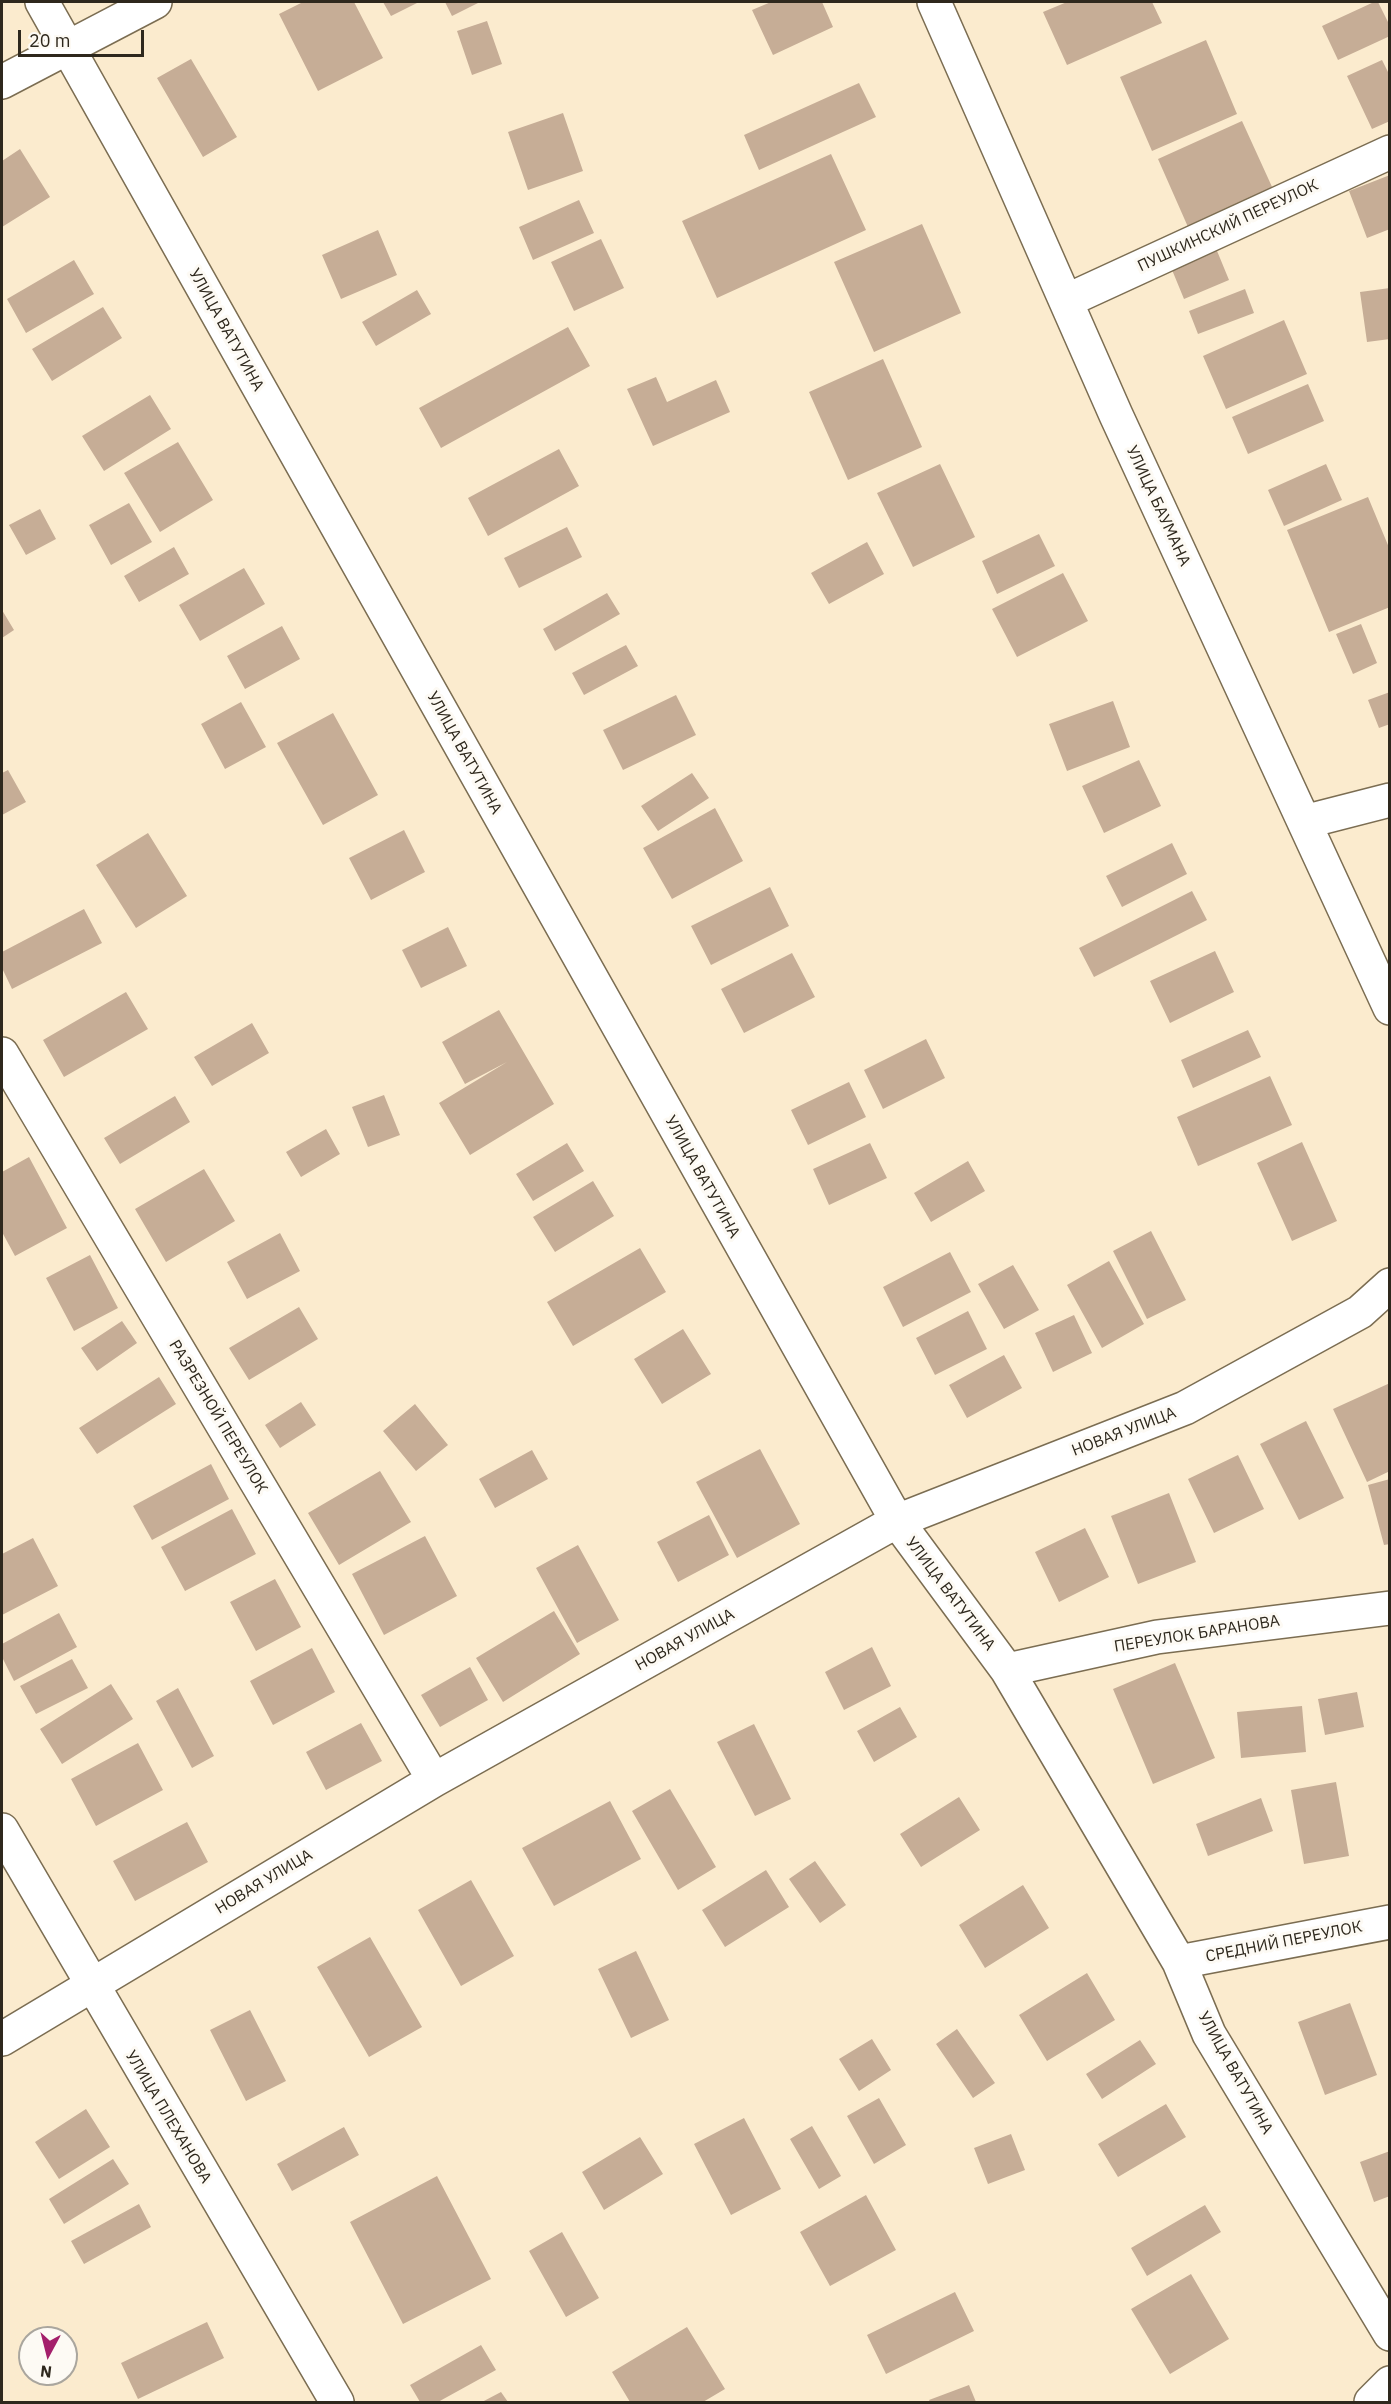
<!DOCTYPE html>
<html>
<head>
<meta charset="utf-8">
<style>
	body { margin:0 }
	#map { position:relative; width:1391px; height:2404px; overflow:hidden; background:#fbebce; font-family:"IBM Plex Sans",sans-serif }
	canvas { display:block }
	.frame { position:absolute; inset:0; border:3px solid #2e281d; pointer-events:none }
	.north { position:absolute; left:18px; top:2326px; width:60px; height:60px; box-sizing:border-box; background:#fdfaf4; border:2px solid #aaa69e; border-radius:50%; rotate:187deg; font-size:16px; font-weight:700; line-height:24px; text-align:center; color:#2e281d }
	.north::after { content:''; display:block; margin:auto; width:21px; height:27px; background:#a41f6b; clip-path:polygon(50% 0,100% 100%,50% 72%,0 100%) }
	.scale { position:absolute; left:18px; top:30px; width:126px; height:27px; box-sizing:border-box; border:3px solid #2e281d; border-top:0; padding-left:8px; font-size:18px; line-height:21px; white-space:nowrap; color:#2e281d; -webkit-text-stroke:4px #fdfaf4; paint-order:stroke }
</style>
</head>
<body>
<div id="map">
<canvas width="1391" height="2404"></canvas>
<div class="frame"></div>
<div class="north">N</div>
<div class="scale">20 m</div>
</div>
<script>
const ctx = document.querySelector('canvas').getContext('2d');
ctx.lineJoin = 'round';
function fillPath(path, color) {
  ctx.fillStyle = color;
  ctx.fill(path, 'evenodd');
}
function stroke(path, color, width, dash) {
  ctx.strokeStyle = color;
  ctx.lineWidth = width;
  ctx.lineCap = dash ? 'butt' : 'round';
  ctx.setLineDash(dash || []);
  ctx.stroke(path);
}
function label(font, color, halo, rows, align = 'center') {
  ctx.font = font + ' "IBM Plex Sans",sans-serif';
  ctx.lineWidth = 6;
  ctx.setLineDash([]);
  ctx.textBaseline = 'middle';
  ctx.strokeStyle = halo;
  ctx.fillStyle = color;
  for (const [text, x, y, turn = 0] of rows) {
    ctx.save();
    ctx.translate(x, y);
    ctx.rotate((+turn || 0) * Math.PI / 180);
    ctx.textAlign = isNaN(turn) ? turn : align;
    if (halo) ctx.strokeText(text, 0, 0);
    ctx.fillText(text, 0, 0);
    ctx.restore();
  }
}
const building = new Path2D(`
	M303 2H354L383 58 318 91 279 14Z
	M383 2H419L391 16Z
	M445 2H480L452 16Z
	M771 2H822L833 27 773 55 752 10Z
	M1067 2H1152L1162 23 1067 65 1043 12Z
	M1374 2H1378L1390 26V36L1338 60 1322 26Z
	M487 21 502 64 472 75 457 31Z
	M1206 40 1237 114 1152 151 1120 77Z
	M191 59 237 137 203 157 157 78Z
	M1382 60 1390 76V121L1372 129 1347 76Z
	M859 83 876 117 759 170 744 135Z
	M563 113 583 171 528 190 508 132Z
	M1242 121 1273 189 1188 227 1158 159Z
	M20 149 50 197 2 227V161Z
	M831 154 866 230 717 298 682 221Z
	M1390 175V229L1367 238 1349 191Z
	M579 200 594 233 533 260 519 227Z
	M922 224 961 313 874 352 834 262Z
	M378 230 397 275 341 299 322 255Z
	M601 239 624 288 574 311 551 262Z
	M1215 246 1229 280 1184 299 1170 265Z
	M74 260 94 294 26 333 7 299Z
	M1390 288V339L1367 342 1360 292Z
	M1245 289 1254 313 1198 334 1189 311Z
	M417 290 431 314 376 346 362 322Z
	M103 307 122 338 52 381 32 349Z
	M1284 320 1307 374 1226 409 1203 356Z
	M568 327 590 366 441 448 419 408Z
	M883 359 922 447 848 480 809 392Z
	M656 377 667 402 716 380 730 412 653 446 627 389Z
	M1308 384 1324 421 1248 454 1232 417Z
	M150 395 171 429 104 471 82 436Z
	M178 442 213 500 160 532 124 473Z
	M559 449 579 486 488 536 468 498Z
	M940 464 975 537 913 567 877 493Z
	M1326 464 1342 500 1284 526 1268 490Z
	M1368 497 1390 550V607L1329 632 1287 530Z
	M129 503 152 542 111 565 89 525Z
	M40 509 56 539 26 555 9 525Z
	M567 527 582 557 519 588 504 558Z
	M1039 534 1055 566 997 594 982 561Z
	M867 542 884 574 829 604 811 573Z
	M174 547 189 574 139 602 124 576Z
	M244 568 265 604 200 641 179 605Z
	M1063 573 1088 621 1017 657 992 609Z
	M607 593 620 614 555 651 543 629Z
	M2 610 14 630 2 638Z
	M1361 624 1377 663 1353 674 1336 634Z
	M282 626 300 659 245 689 227 656Z
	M626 645 638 666 584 695 572 673Z
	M1390 692V724L1379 728 1368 700Z
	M676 695 696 735 623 770 603 730Z
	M1113 701 1130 747 1067 771 1049 724Z
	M241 702 266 747 225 769 201 724Z
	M333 713 378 795 323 825 277 743Z
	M1139 760 1161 806 1104 833 1082 786Z
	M8 770 26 802 2 815V773Z
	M692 773 709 798 658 831 641 806Z
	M715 808 743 861 672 899 643 848Z
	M404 830 425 872 371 900 349 858Z
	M148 833 187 896 136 928 96 865Z
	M1172 843 1187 874 1122 907 1106 876Z
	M770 887 789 926 711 965 691 926Z
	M1192 891 1207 920 1094 977 1079 948Z
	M84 909 102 943 12 989 2 968V952Z
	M448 927 467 966 421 988 402 950Z
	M1215 951 1234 992 1170 1023 1150 981Z
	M792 953 815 997 744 1033 721 989Z
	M126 992 148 1029 64 1077 43 1040Z
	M499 1010 554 1104 470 1155 439 1103 507 1062 465 1084 442 1042Z
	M252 1023 269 1053 212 1086 194 1057Z
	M1248 1030 1261 1057 1193 1088 1181 1060Z
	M926 1039 945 1078 883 1109 864 1070Z
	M1270 1076 1292 1125 1198 1166 1177 1117Z
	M849 1082 866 1117 808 1145 791 1110Z
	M384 1095 400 1135 368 1147 352 1107Z
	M175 1096 190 1122 120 1164 104 1138Z
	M326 1129 340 1154 301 1177 286 1152Z
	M1302 1142 1337 1221 1292 1241 1257 1163Z
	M567 1143 584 1171 533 1201 516 1174Z
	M870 1143 887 1178 829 1205 813 1169Z
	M29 1157 67 1228 15 1256 2 1232V1172Z
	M968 1161 985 1191 931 1222 914 1193Z
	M204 1169 235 1221 166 1262 135 1209Z
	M593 1181 614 1216 555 1252 533 1217Z
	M1151 1231 1186 1300 1147 1319 1113 1251Z
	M280 1233 300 1271 247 1299 227 1262Z
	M640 1248 666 1292 573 1346 547 1302Z
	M950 1252 971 1292 903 1327 883 1287Z
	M90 1255 118 1308 74 1331 46 1278Z
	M1109 1261 1144 1324 1102 1348 1067 1285Z
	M1013 1265 1039 1310 1004 1329 978 1284Z
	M299 1307 318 1339 249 1380 229 1348Z
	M968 1311 987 1349 935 1375 916 1338Z
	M1074 1315 1092 1353 1053 1372 1035 1333Z
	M122 1321 137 1343 97 1371 81 1348Z
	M683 1329 711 1374 662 1404 634 1359Z
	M1004 1355 1022 1388 967 1418 949 1385Z
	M159 1377 176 1404 97 1454 79 1428Z
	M1390 1383V1471L1367 1482 1333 1409Z
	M301 1402 316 1425 280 1448 265 1425Z
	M415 1404 448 1445 416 1471 383 1431Z
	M1306 1421 1344 1498 1299 1520 1260 1444Z
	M760 1449 800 1524 737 1558 696 1482Z
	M532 1450 548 1479 495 1508 479 1479Z
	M1238 1455 1264 1509 1214 1533 1188 1479Z
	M211 1464 229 1499 152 1540 133 1506Z
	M380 1471 411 1522 339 1565 308 1513Z
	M1390 1479V1544L1384 1545 1368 1485Z
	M1169 1493 1196 1562 1138 1584 1111 1516Z
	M232 1509 256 1554 185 1591 161 1547Z
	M709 1515 729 1555 678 1582 657 1542Z
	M1085 1528 1109 1577 1059 1602 1035 1552Z
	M425 1536 457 1596 384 1635 352 1574Z
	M33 1538 58 1586 2 1615V1554Z
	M578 1545 619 1620 577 1643 536 1568Z
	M275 1579 301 1627 256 1651 230 1602Z
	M554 1611 580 1654 503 1702 476 1658Z
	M59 1613 77 1647 14 1681 2 1657V1644Z
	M872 1647 891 1686 844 1710 825 1672Z
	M312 1648 335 1692 273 1725 250 1681Z
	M72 1659 88 1688 36 1714 20 1686Z
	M1175 1663 1215 1758 1153 1784 1113 1689Z
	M470 1667 488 1700 440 1727 421 1695Z
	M111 1684 133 1719 62 1764 40 1729Z
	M178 1688 214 1756 192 1768 156 1701Z
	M1357 1692 1364 1727 1325 1735 1318 1699Z
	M1302 1706 1306 1752 1241 1758 1237 1712Z
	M900 1707 917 1737 874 1762 857 1731Z
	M361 1723 382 1761 326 1790 306 1752Z
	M754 1724 791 1799 755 1816 717 1742Z
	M138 1743 163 1790 96 1826 71 1779Z
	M1336 1782 1349 1856 1304 1864 1291 1790Z
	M670 1789 716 1867 678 1890 632 1811Z
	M959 1797 980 1830 921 1867 900 1834Z
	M1261 1798 1273 1831 1208 1856 1196 1824Z
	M610 1801 641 1859 554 1906 522 1848Z
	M187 1822 208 1862 135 1901 113 1861Z
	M815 1861 846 1905 820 1923 789 1879Z
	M766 1870 789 1907 725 1947 702 1910Z
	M471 1880 514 1956 461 1986 418 1910Z
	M1023 1885 1049 1928 985 1968 959 1925Z
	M370 1937 422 2027 369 2057 317 1967Z
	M636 1951 669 2020 631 2038 598 1969Z
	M1087 1973 1115 2020 1047 2061 1019 2015Z
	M1350 2003 1377 2075 1325 2095 1298 2022Z
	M250 2010 286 2081 246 2101 210 2030Z
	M957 2029 995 2083 973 2098 936 2044Z
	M872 2039 891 2070 859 2091 839 2059Z
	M1140 2040 1156 2064 1102 2099 1086 2074Z
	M879 2098 906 2145 874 2164 847 2116Z
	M1166 2104 1186 2137 1118 2177 1098 2144Z
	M86 2109 110 2147 59 2179 35 2142Z
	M744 2118 781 2189 731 2215 694 2144Z
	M812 2126 841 2176 819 2189 790 2139Z
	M344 2127 359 2155 292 2191 277 2164Z
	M1011 2134 1025 2170 988 2184 974 2148Z
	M640 2137 663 2174 604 2210 582 2172Z
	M1390 2151V2196L1374 2202 1360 2162Z
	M113 2159 129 2184 64 2224 49 2199Z
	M437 2176 491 2279 403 2324 350 2222Z
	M866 2195 896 2250 830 2286 800 2232Z
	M139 2204 151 2227 84 2264 71 2241Z
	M1205 2205 1221 2232 1147 2276 1131 2248Z
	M562 2232 599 2298 566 2317 529 2251Z
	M1191 2274 1229 2339 1170 2374 1131 2309Z
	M955 2292 974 2331 886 2374 867 2335Z
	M207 2322 224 2358 138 2399 121 2363Z
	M687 2327 725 2389 703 2402H630L612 2372Z
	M481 2345 496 2370 438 2402H420L410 2385Z
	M969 2385 976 2402H930L929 2400Z
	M501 2392 508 2402H482Z`);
const minor = new Path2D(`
	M42 2 897 1521 1007 1670 1179 1962 1209 2034 1390 2334
	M934 2 1116 415 1390 1008
	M2 82 155 2
	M1066 301 1390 152
	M1304 822 1390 800
	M2 1054 434 1780
	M1007 1670 1157 1637 1390 1608
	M2 1830 337 2402
	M1179 1962 1390 1922
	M2 2039 434 1780 897 1521 1185 1408 1360 1312 1390 1285
	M1371 2402 1390 2383`);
const streetNames = [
	["ПУШКИНСКИЙ ПЕРЕУЛОК",1228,226,-25],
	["УЛИЦА ВАТУТИНА",226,330,61],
	["УЛИЦА БАУМАНА",1158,506,65],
	["УЛИЦА ВАТУТИНА",464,753,61],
	["УЛИЦА ВАТУТИНА",702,1177,61],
	["РАЗРЕЗНОЙ ПЕРЕУЛОК",218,1417,59],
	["НОВАЯ УЛИЦА",1124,1432,-21],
	["УЛИЦА ВАТУТИНА",950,1594,53],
	["ПЕРЕУЛОК БАРАНОВА",1197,1634,-9],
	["НОВАЯ УЛИЦА",685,1640,-29],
	["НОВАЯ УЛИЦА",264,1882,-31],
	["СРЕДНИЙ ПЕРЕУЛОК",1284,1942,-11],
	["УЛИЦА ВАТУТИНА",1235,2073,61],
	["УЛИЦА ПЛЕХАНОВА",168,2117,59]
];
fillPath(building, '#c6ad96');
stroke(minor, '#7b6d52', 36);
stroke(minor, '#fff', 33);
label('16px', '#2e281d', '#fdfaf4', streetNames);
</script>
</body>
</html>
